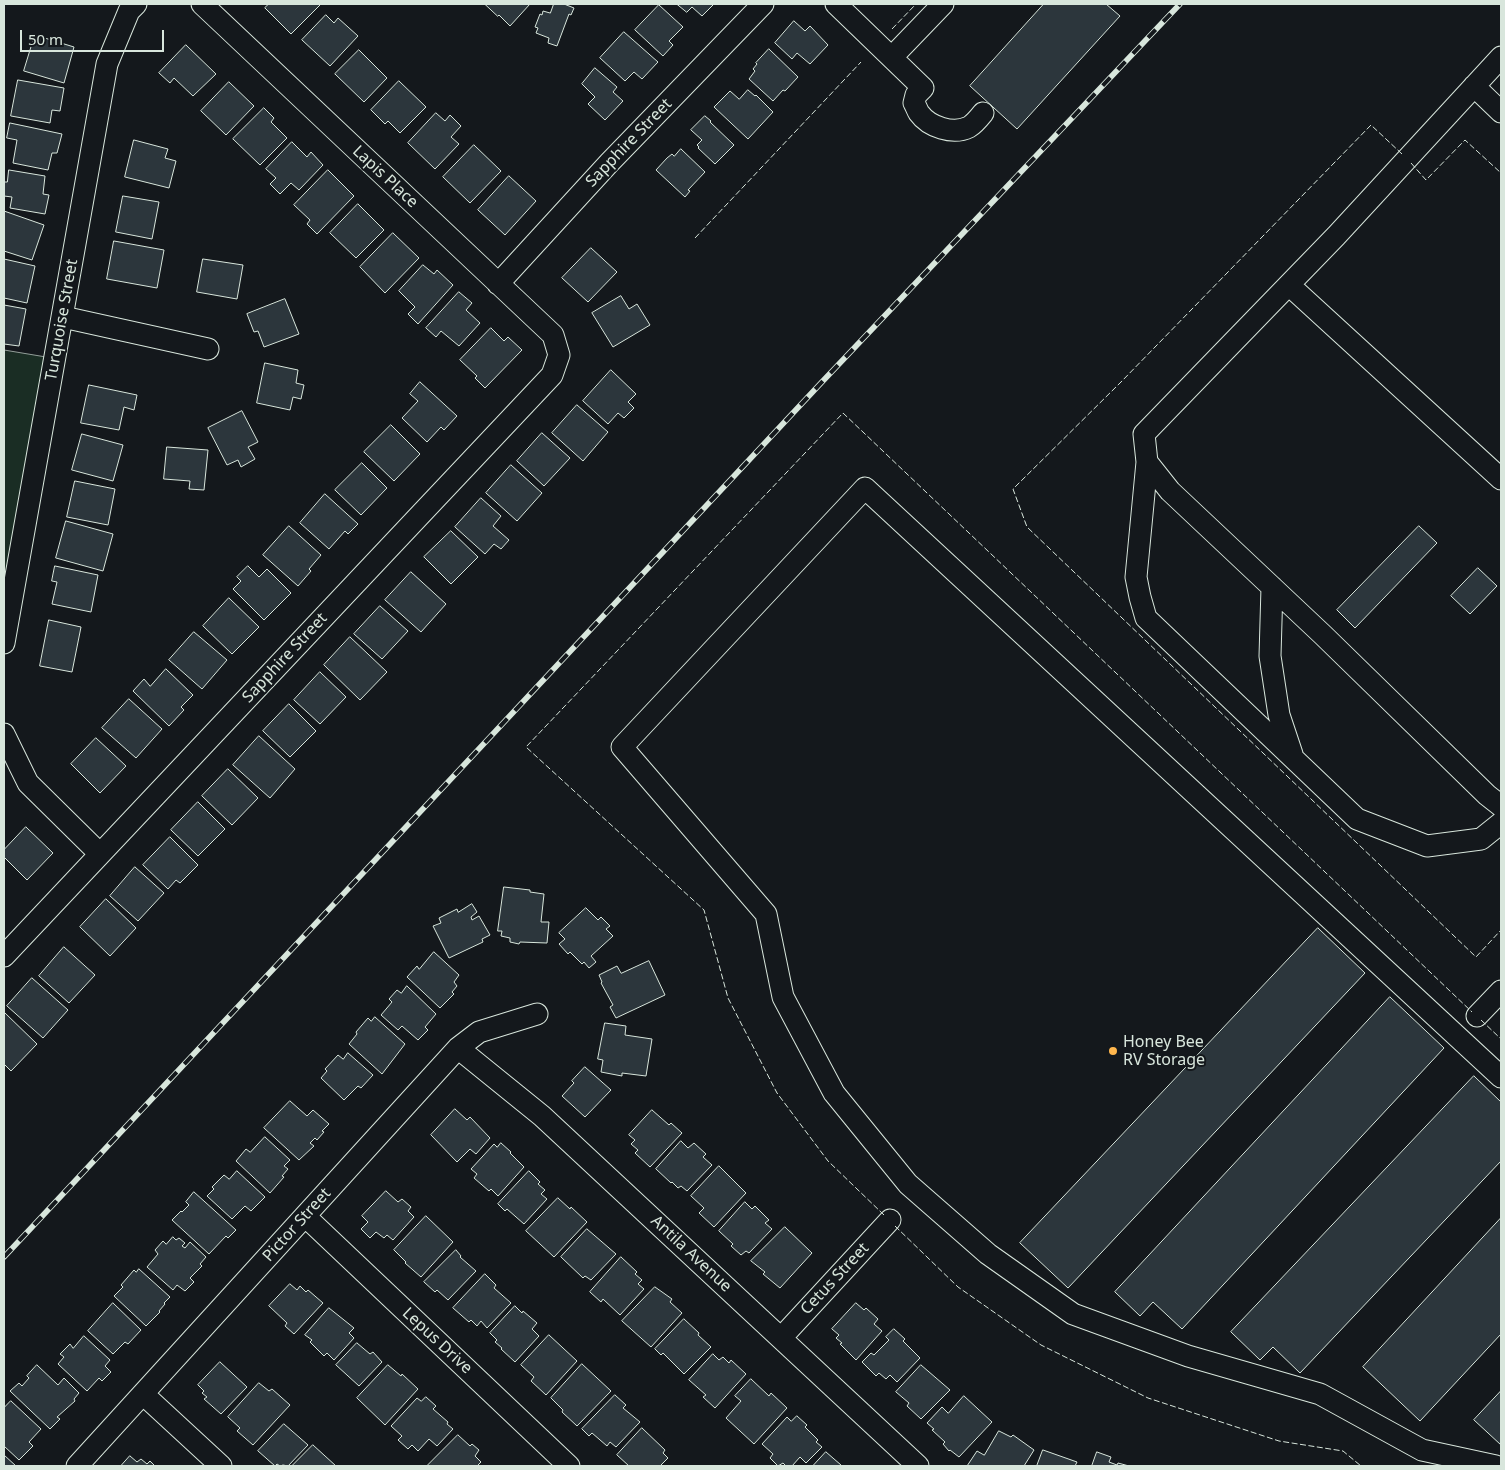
<!DOCTYPE html>
<html>
<head>
<meta charset="utf-8">
<style>
	body { margin:0 }
	#map { position:relative; width:1505px; height:1470px; overflow:hidden; background:#14181c; font-family:"Noto Sans",sans-serif }
	canvas { display:block }
	.frame { position:absolute; inset:0; border:5px solid #d8e6dc; pointer-events:none }
	.scale { position:absolute; left:20px; top:30px; width:144px; height:22px; box-sizing:border-box; border:2px solid #d8e6dc; border-top:0; padding-left:6px; font-size:15px; line-height:18px; white-space:nowrap; color:#d8e6dc; -webkit-text-stroke:4px #14181c; paint-order:stroke }
</style>
</head>
<body>
<div id="map">
<canvas width="1505" height="1470"></canvas>
<div class="frame"></div>
<div class="scale">50 m</div>
</div>
<script>
const ctx = document.querySelector('canvas').getContext('2d');
ctx.lineJoin = 'round';
function fillPath(path, color) {
  ctx.fillStyle = color;
  ctx.fill(path, 'evenodd');
}
function stroke(path, color, width, dash) {
  ctx.strokeStyle = color;
  ctx.lineWidth = width;
  ctx.lineCap = dash ? 'butt' : 'round';
  ctx.setLineDash(dash || []);
  ctx.stroke(path);
}
function label(font, color, halo, rows, align = 'center') {
  ctx.font = font + ' "Noto Sans",sans-serif';
  ctx.lineWidth = 4;
  ctx.setLineDash([]);
  ctx.textBaseline = 'middle';
  ctx.strokeStyle = halo;
  ctx.fillStyle = color;
  for (const [text, x, y, turn = 0] of rows) {
    ctx.save();
    ctx.translate(x, y);
    ctx.rotate((+turn || 0) * Math.PI / 180);
    ctx.textAlign = isNaN(turn) ? turn : align;
    if (halo) ctx.strokeText(text, 0, 0);
    ctx.fillText(text, 0, 0);
    ctx.restore();
  }
}
const green = new Path2D(`
	M4 350 46 357 4 593Z`);
const building = new Path2D(`
	M269 4H321L291 34 265 8Z
	M485 4H530L510 26 499 15 498 16Z
	M554 4H564L574 8 571 15 569 14 557 46 548 43 549 38 536 33 538 28 535 27 540 14 542 15 543 11 550 13Z
	M677 4H714L702 16 692 7 687 12Z
	M1044 4H1106L1120 16 1017 129 970 86Z
	M659 5 683 27 669 41 673 45 663 56 635 30Z
	M326 15 334 23 338 18 358 36 330 66 302 40Z
	M794 21 805 31 810 26 828 45 810 64 797 53 792 59 775 43Z
	M624 32 658 62 642 79 634 72 625 81 600 58Z
	M35 35 74 47 64 83 24 71Z
	M186 45 216 74 193 96 174 78 170 83 159 73Z
	M769 49 798 77 785 91 783 90 773 101 749 79 755 71 753 69 757 64 756 63Z
	M359 50 387 78 364 102 335 74Z
	M595 68 617 87 613 92 623 101 605 120 588 104 595 97 582 84Z
	M18 80 64 88 60 111 52 110 50 123 11 116Z
	M399 81 426 107 400 133 388 121 385 124 371 110Z
	M229 82 254 106 226 135 201 111Z
	M748 90 755 96 756 95 773 112 748 139 714 107 730 91 739 99Z
	M264 108 274 118 271 122 287 138 260 165 233 139Z
	M436 113 445 121 450 115 461 126 451 137 459 144 435 169 408 143Z
	M705 116 711 121 710 122 734 145 715 164 698 148 699 147 697 145 702 140 691 130Z
	M10 123 62 134 57 153H52L48 170 13 163 17 140 7 138Z
	M134 140 168 149 165 158 176 161 169 188 125 177Z
	M292 142 307 157 311 152 323 165 299 190 291 183 280 194 270 184 276 178 266 169Z
	M474 145 501 171 470 203 443 177Z
	M681 149 705 172 688 190 690 191 685 197 656 170 667 158 672 154 674 156Z
	M9 170 45 176 43 194 49 195 45 214 10 208 12 197 4 196V182H7Z
	M328 170 354 196 317 234 307 224 310 220 294 205Z
	M509 176 536 201 505 235 478 210Z
	M123 196 159 202 152 239 116 232Z
	M358 204 384 230 356 258 330 233Z
	M4 211 44 225 32 260 4 251Z
	M393 233 419 258 385 293 360 267Z
	M114 241 164 250 157 288 107 279Z
	M591 248 617 272 588 302 562 278Z
	M4 259 35 266 27 303 4 298Z
	M203 259 243 265 237 299 197 292Z
	M423 265 434 274 437 270 453 285 418 324 408 314 415 307 399 291Z
	M459 292 472 303 466 310 480 323 459 346 441 331 436 337 426 328Z
	M621 296 629 309 637 304 650 325 613 347 592 313Z
	M285 299 299 334 264 347 258 331 254 332 247 314Z
	M4 305 26 309 19 346 4 344Z
	M491 328 504 341 508 337 522 350 485 388 475 378 477 376 460 360Z
	M265 363 298 370 296 383 304 385 301 399 293 397 290 410 257 403Z
	M611 370 636 394 628 402 634 408 624 418 618 413 608 424 583 401Z
	M420 382 457 416 444 430 441 427 427 442 402 418 418 401 410 394Z
	M89 385 137 395 134 410 124 407 119 430 81 423Z
	M577 405 608 432 583 461 552 433Z
	M242 411 258 442 248 447 255 459 241 467 238 460 227 465 208 428Z
	M391 425 420 454 394 481 364 452Z
	M542 433 570 458 544 486 517 461Z
	M82 434 123 445 113 481 72 470Z
	M167 447 208 450 204 490 189 489 190 481 164 479Z
	M362 463 387 488 361 515 335 490Z
	M511 465 542 493 517 521 486 493Z
	M75 481 115 489 108 525 67 517Z
	M325 494 358 524 348 534 345 531 329 549 300 523Z
	M481 498 501 516 493 526 509 540 501 549 494 544 485 554 455 527Z
	M66 521 113 534 103 571 56 558Z
	M289 526 321 555 309 569 311 571 298 586 263 555Z
	M1419 526 1437 543 1355 628 1337 610Z
	M451 531 478 557 451 584 424 557Z
	M55 566 98 575 91 612 52 604 57 582 52 581Z
	M248 566 259 577 267 569 291 593 264 620 233 589 241 581 237 577Z
	M1478 568 1497 586 1470 614 1451 596Z
	M411 572 446 604 421 632 385 600Z
	M229 598 259 627 232 654 203 626Z
	M380 606 408 631 382 659 354 634Z
	M49 620 81 627 72 672 40 666Z
	M194 632 227 660 202 689 169 660Z
	M350 637 387 672 360 700 324 665Z
	M166 669 193 695 181 707 184 710 169 726 133 691 144 679 150 686Z
	M320 672 346 697 320 724 294 700Z
	M129 699 162 729 136 758 102 728Z
	M289 704 316 731 290 757 263 731Z
	M259 736 295 769 270 798 233 765Z
	M96 738 126 766 100 793 71 764Z
	M228 769 258 798 232 825 202 796Z
	M198 802 225 829 198 856 171 830Z
	M26 827 53 853 27 880 4 857V850Z
	M170 837 198 865 180 883 176 880 168 889 143 865Z
	M135 867 164 893 138 921 110 896Z
	M504 887 530 890V892L544 894 541 922H549L547 943 520 942 519 944 510 942V938L501 936 502 931H498Z
	M106 899 136 928 110 956 80 927Z
	M472 904 477 912 471 917 472 920 479 916 490 935 482 939 483 942 449 958 433 926 441 923 439 918 457 909 458 912Z
	M586 908 598 920 601 917 610 926 606 929 613 936 591 956 596 962 589 968 584 962 582 964 570 952 568 954 559 944 565 939 559 933Z
	M1318 928 1365 973 1068 1288 1020 1243Z
	M64 947 95 975 69 1003 39 976Z
	M434 952 459 975 454 982 457 986 452 992 454 994 440 1008 407 977 417 966 419 969Z
	M649 961 665 995 616 1018 610 1007 613 1005 601 983 602 982 599 975 617 966 621 973Z
	M32 978 68 1010 43 1038 7 1006Z
	M407 986 436 1014 425 1027 428 1030 418 1040 402 1026 398 1030 381 1015 392 1002 389 999 397 990 401 993Z
	M1390 997 1444 1048 1182 1329 1153 1302 1140 1316 1115 1292Z
	M4 1012 37 1044 11 1071 4 1064Z
	M375 1017 405 1044 382 1074 349 1044 357 1034 356 1032 368 1018 371 1021Z
	M605 1023 626 1026 625 1035 652 1039 646 1076 622 1073V1076L601 1072 603 1060 598 1059Z
	M348 1053 373 1075 361 1088 358 1086 344 1100 321 1078 327 1071 325 1069 338 1055 343 1059Z
	M585 1067 611 1090 585 1117 562 1096 574 1083 572 1081Z
	M1474 1076 1501 1102V1161L1300 1373 1273 1347 1260 1360 1231 1332Z
	M290 1101 307 1116 313 1110 329 1124 322 1131 324 1132 317 1140 315 1138 310 1143 314 1146 299 1160 264 1128Z
	M455 1109 467 1120 470 1117 490 1138 476 1154 470 1149 457 1162 431 1135Z
	M652 1110 669 1125 671 1123 682 1133 650 1167 635 1153 638 1150 631 1144 635 1140 629 1135Z
	M265 1137 290 1160 284 1166 288 1169 282 1176 284 1177 270 1193 236 1161 246 1149 250 1152Z
	M681 1141 688 1148 694 1143 706 1154 703 1157 712 1165 687 1191 681 1186 678 1188 672 1182 671 1183 656 1169Z
	M501 1143 511 1152 510 1153 524 1167 498 1196 491 1189 489 1191 474 1178 477 1174 471 1169 494 1144 497 1147Z
	M719 1166 746 1193 714 1227 699 1213 704 1208 691 1196Z
	M237 1171 265 1197 251 1211 245 1206 232 1219 207 1196 214 1189 212 1187 224 1175 229 1179Z
	M529 1171 540 1182 538 1184 545 1190 541 1194 547 1199 524 1224 507 1209 505 1211 498 1204Z
	M386 1191 398 1202 402 1199 411 1207 408 1211 414 1217 393 1240 387 1235 384 1238 376 1232 370 1238 361 1229 368 1222 362 1216Z
	M194 1192 236 1230 228 1238 226 1236 209 1254 172 1220 181 1211 182 1212 189 1205 186 1202Z
	M558 1198 570 1209 571 1207 587 1222 554 1257 526 1231Z
	M745 1202 752 1209 755 1206 769 1220 765 1223 772 1229 749 1253 746 1251 741 1255 731 1246 733 1244 719 1231Z
	M426 1216 453 1242 421 1277 405 1263 406 1262 394 1250Z
	M1501 1218V1334L1420 1421 1363 1367Z
	M785 1227 812 1253 780 1288 763 1274 765 1272 751 1261Z
	M587 1229 616 1254 591 1280 585 1276 583 1278 561 1257Z
	M173 1237 176 1240 179 1238 185 1243 182 1246 185 1248 190 1242 206 1257 200 1264 202 1266 190 1278 194 1282 185 1291 177 1285 173 1290 147 1267 158 1254 155 1250 163 1241 166 1244Z
	M456 1250 461 1256 460 1257 476 1271 448 1300 437 1290 435 1292 424 1282Z
	M621 1257 637 1272 635 1274 642 1280 638 1284 644 1289 620 1315 603 1299 601 1302 590 1292Z
	M139 1269 170 1297 164 1303 165 1304 159 1311 160 1312 146 1326 114 1296 123 1287 121 1285 134 1270 136 1272Z
	M485 1274 496 1285 494 1288 511 1303 487 1328 481 1321 477 1326 471 1320 469 1322 453 1308Z
	M290 1284 297 1290 300 1286 306 1292 308 1290 323 1303 294 1334 285 1326 287 1323 269 1306Z
	M655 1287 672 1299 670 1302 682 1313 651 1347 622 1321Z
	M113 1303 141 1330 128 1344 125 1342 113 1354 88 1331Z
	M856 1303 864 1310 866 1308 878 1319 874 1324 882 1331 856 1360 840 1344 842 1343 836 1338 839 1335 832 1329Z
	M515 1306 522 1313 523 1311 537 1323 532 1329 539 1336 515 1362 501 1349 502 1348 495 1342 497 1340 490 1333Z
	M329 1308 354 1328 349 1333 354 1338 334 1360 327 1353 324 1356 310 1342 312 1340 305 1335Z
	M684 1319 699 1333 698 1335 711 1347 684 1374 663 1353 661 1355 655 1349Z
	M894 1329 905 1339 903 1341 920 1358 897 1382 890 1375 886 1379 879 1373 876 1376 862 1362 871 1353 874 1355 889 1340 886 1337Z
	M549 1335 577 1361 546 1395 531 1381 534 1377 521 1365Z
	M84 1336 110 1360 105 1366 111 1372 102 1381 99 1378 87 1391 58 1364 64 1357 60 1354 70 1344 73 1348Z
	M357 1343 370 1354 373 1352 382 1362 359 1386 336 1365Z
	M713 1354 719 1360 723 1357 729 1363 731 1360 746 1374 715 1408 703 1397 706 1395 689 1380Z
	M220 1362 247 1387 221 1414 204 1399 207 1397 202 1393 204 1391 198 1385Z
	M582 1364 611 1391 577 1426 562 1412 563 1410 551 1398Z
	M37 1365 58 1385 64 1378 79 1393 74 1399 75 1401 57 1417 60 1419 50 1429 10 1391 19 1383 22 1386 29 1378 27 1376Z
	M388 1365 401 1376 402 1374 418 1389 385 1425 357 1398Z
	M921 1365 950 1390 921 1419 907 1406 909 1403 896 1392Z
	M751 1379 769 1396 771 1393 787 1408 754 1444 726 1418 741 1401 735 1396Z
	M259 1383 269 1391 272 1389 290 1405 253 1445 237 1431 240 1428 228 1417Z
	M1501 1391V1445L1474 1420Z
	M615 1395 626 1405 623 1408 640 1422 616 1447 610 1442 607 1446 592 1433 589 1436 582 1429Z
	M964 1396 992 1422 959 1457 950 1450 949 1451 943 1444 945 1442 932 1430 934 1429 927 1423 942 1407 948 1413Z
	M426 1397 436 1406 433 1409 448 1422 447 1424 453 1429 437 1446 429 1439 418 1451 412 1445 408 1449 398 1440 402 1436 391 1426 417 1398 421 1401Z
	M11 1401 41 1429 29 1442 33 1446 19 1460 4 1446V1408Z
	M797 1416 807 1425 805 1427 818 1440 816 1442 822 1447 806 1463 800 1457 792 1466H786L783 1463 778 1466 770 1458 773 1454 762 1444 787 1417 791 1421Z
	M284 1424 308 1445 288 1466 283 1465 280 1466 277 1464 275 1466 258 1451Z
	M642 1428 665 1450 663 1453 668 1458 660 1466H629L617 1455Z
	M999 1431 1011 1437 1013 1435 1034 1450 1024 1466H967L977 1451 984 1455Z
	M458 1435 470 1446 472 1444 479 1450 475 1456 481 1462 477 1466H427Z
	M313 1445 336 1466H292Z
	M1043 1450 1077 1462 1075 1466H1037Z
	M826 1452 841 1465 840 1466H813Z
	M1097 1452 1111 1457 1109 1462 1117 1465 1118 1463 1129 1466H1092Z
	M4 1455 16 1466H4Z
	M130 1456 137 1462 141 1459 147 1464 150 1461 155 1466H121Z`);
const minor = new Path2D(`
	M836 4 923 88 916 95 914 103C916 106 917 110 919 113 929 127 953 135 969 127 974 124 979 118 983 113
	M892 57 943 4
	M1501 57 1336 236 1144 434 1147 462 1170 491 1323 635 1487 795 1501 806
	M1474 86 1501 112
	M498 284 609 163 763 4
	M1289 285 1501 479
	M63 317 208 349
	M1147 462 1136 577 1140 597 1146 618 1357 819 1427 846 1481 839 1501 823
	M1272 587 1270 656 1279 715 1292 754
	M4 643 107 64 129 11 136 4
	M4 734 28 783 100 854
	M4 956 552 375 559 355 553 335 202 4
	M1477 1016 1501 991
	M458 1048 542 1116 918 1466
	M305 1216 569 1466
	M781 1338 890 1220
	M143 1394 221 1466
	M77 1466 458 1048 479 1032 537 1014
	M1496 1466 1422 1450 1320 1394 1188 1356 1073 1314 988 1254 908 1184 834 1093 783 997 766 914 622 747 865 488 1501 1077`);
const rail = new Path2D(`
	M4 1257 821 383 1180 4`);
const fence = new Path2D(`
	M892 29 916 4
	M1402 154 1371 125 1121 382 1013 489 1027 527 1476 957 1501 930
	M1411 163 1426 180 1465 140 1501 173
	M695 238 861 62
	M1481 1020 1501 1039
	M884 1215 828 1161 777 1093 728 998 704 910 526 747 843 413 1472 1012
	M895 1226 958 1287 1041 1345 1148 1398 1279 1441 1343 1451 1361 1466`);
const markers = [
	[1113,1051,5,"#ffb74d"]
];
const streetNames = [
	["Sapphire Street",629,143,-46],
	["Lapis Place",385,177,43],
	["Turquoise Street",62,320,-80],
	["Sapphire Street",285,658,-47],
	["Pictor Street",297,1225,-48],
	["Antila Avenue",691,1254,43],
	["Cetus Street",835,1279,-47],
	["Lepus Drive",437,1341,43]
];
const poiNames = [
	["Honey Bee",1123,1042],
	["RV Storage",1123,1060]
];
fillPath(green, '#1a2d24');
stroke(green, '#939e99', 1);
fillPath(building, '#2c363c');
stroke(building, '#d8e6dc', 1);
stroke(minor, '#d8e6dc', 23);
stroke(minor, '#14181c', 21);
stroke(rail, '#d8e6dc', 5.5);
stroke(rail, '#14181c', 4, [11]);
stroke(fence, '#d8e6dc', 1, [6, 2.5]);
for (const [x, y, r, color] of markers) {
  const dot = new Path2D();
  dot.arc(x, y, r, 0, 2 * Math.PI);
  ctx.fillStyle = color;
  ctx.fill(dot);
  stroke(dot, '#14181c', 2);
}
label('16px', '#d8e6dc', '#14181c', streetNames);
label('16px', '#d8e6dc', '#14181c', poiNames, 'left');
</script>
</body>
</html>
